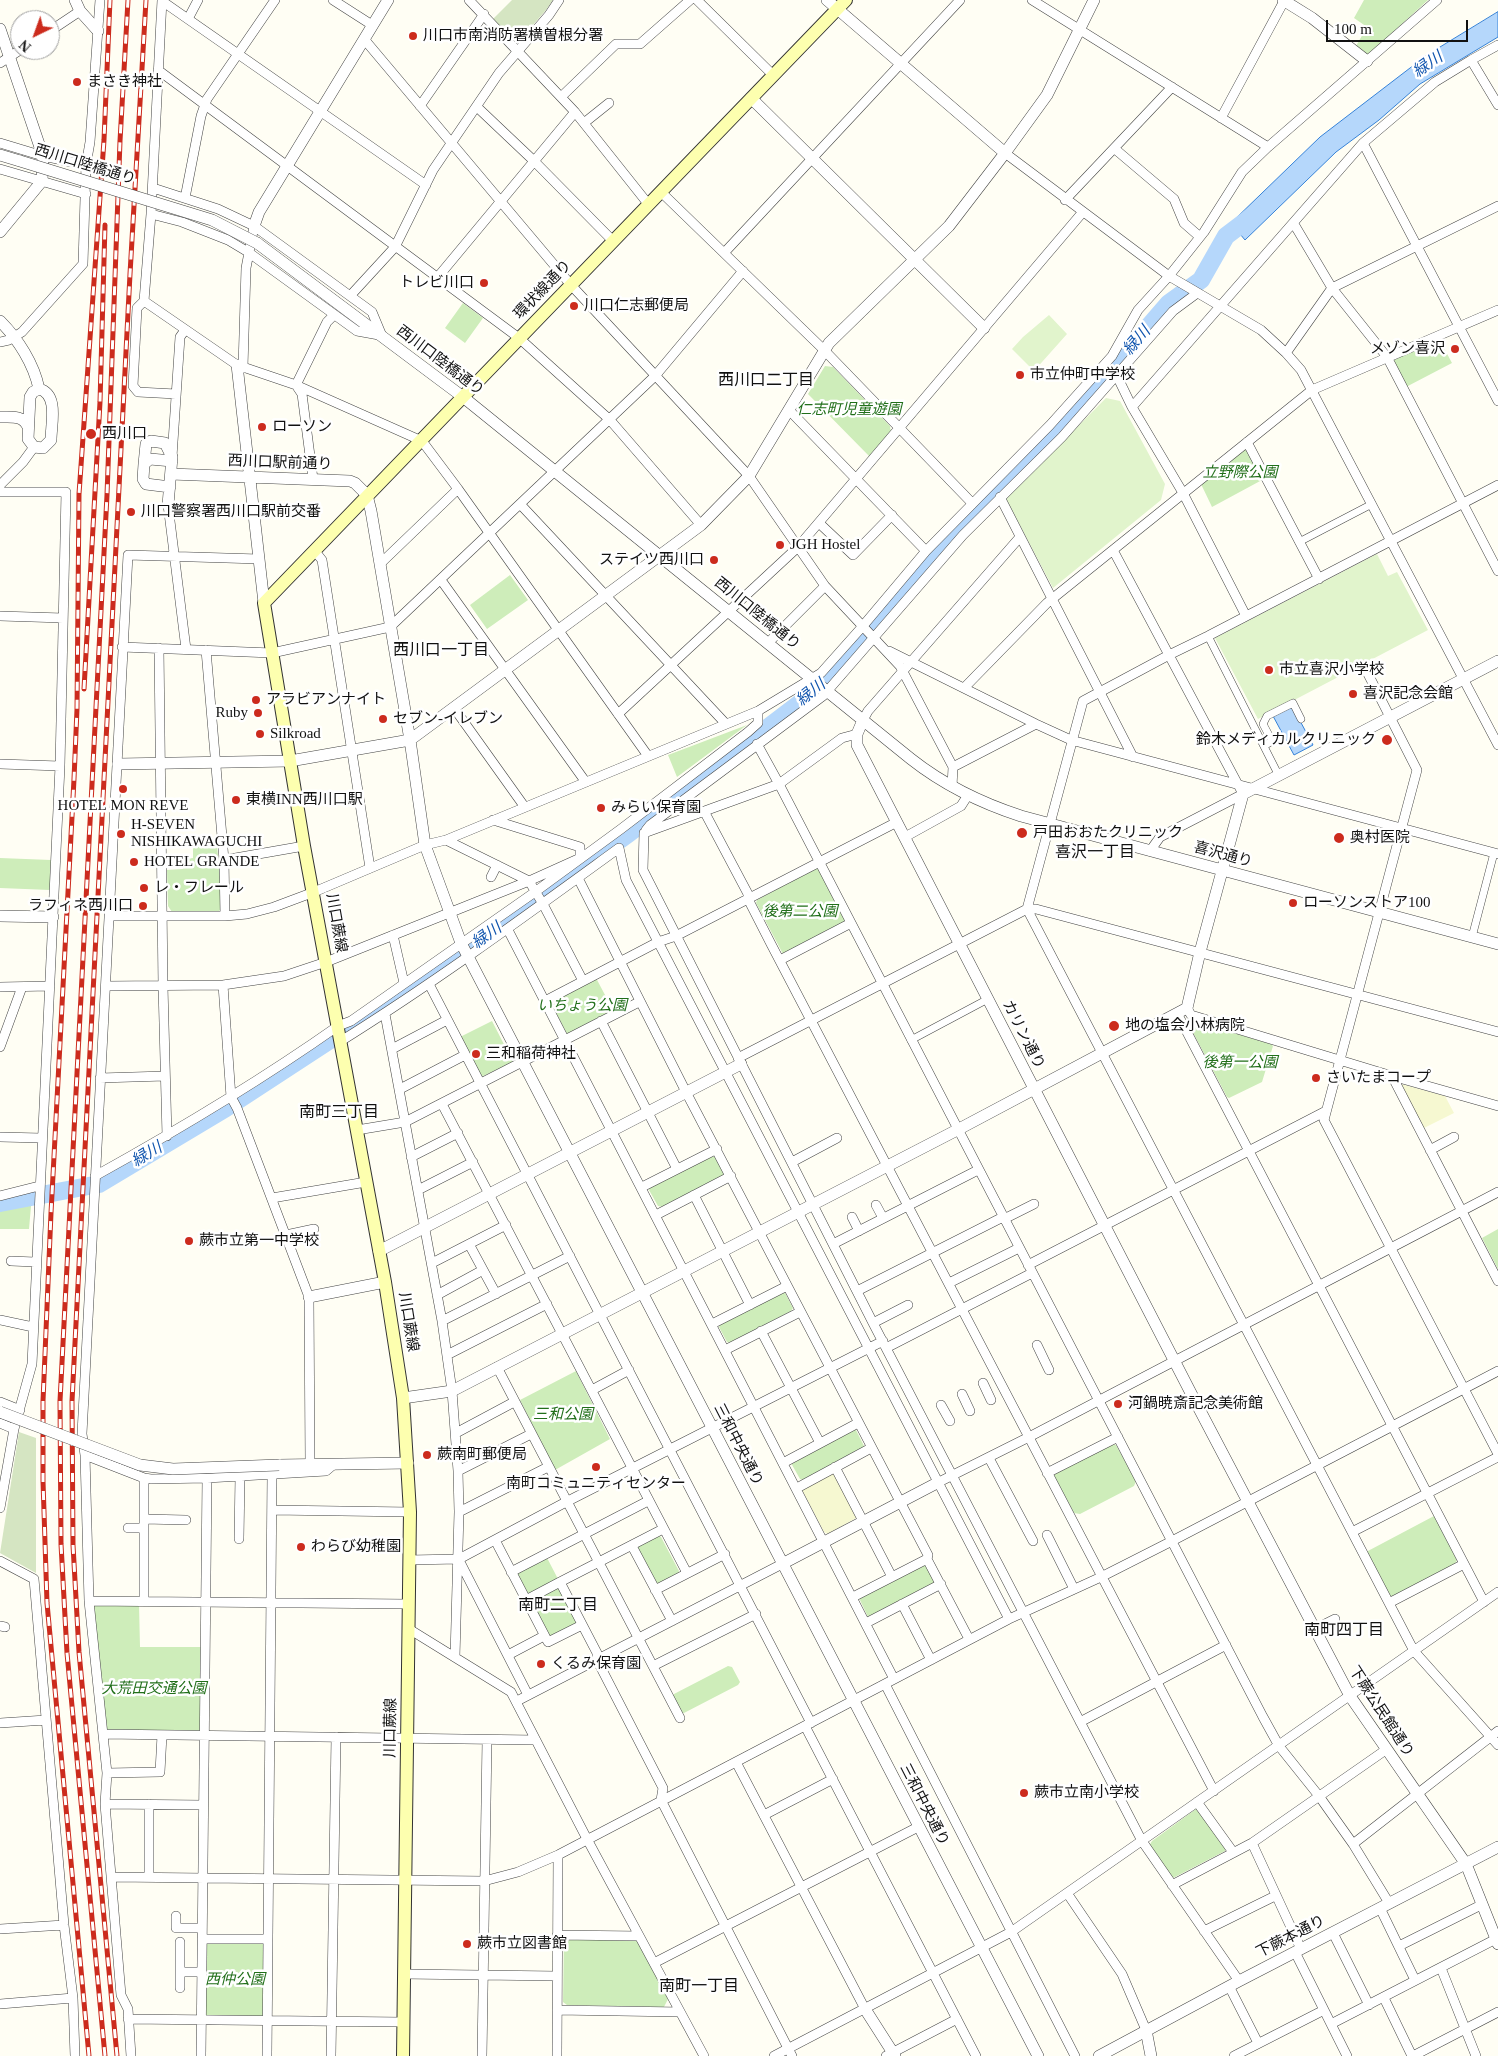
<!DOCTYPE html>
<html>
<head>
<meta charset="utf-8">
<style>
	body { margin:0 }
	#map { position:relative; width:1498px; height:2056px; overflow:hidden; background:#fffef4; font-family:"Times New Roman",serif }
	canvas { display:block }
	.north { position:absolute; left:10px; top:10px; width:50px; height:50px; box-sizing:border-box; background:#fff; border:1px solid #a0a0a0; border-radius:50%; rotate:222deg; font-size:14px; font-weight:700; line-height:20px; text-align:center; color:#111 }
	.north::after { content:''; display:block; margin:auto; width:18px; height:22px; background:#cc2b1d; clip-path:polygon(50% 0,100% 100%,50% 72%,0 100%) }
	.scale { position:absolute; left:1326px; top:20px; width:142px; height:22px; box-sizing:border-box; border:2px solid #111; border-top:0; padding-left:6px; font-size:15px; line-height:18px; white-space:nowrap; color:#111; -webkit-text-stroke:4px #fff; paint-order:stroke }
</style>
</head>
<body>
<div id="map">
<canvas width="1498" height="2056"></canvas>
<div class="north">N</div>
<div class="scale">100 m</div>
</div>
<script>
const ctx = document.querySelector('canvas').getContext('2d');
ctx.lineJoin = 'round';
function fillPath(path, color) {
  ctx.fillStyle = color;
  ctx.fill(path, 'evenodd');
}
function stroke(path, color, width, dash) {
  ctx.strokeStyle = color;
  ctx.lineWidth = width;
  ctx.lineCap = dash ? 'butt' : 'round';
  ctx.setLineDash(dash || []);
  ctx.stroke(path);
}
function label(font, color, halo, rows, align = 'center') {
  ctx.font = font + ' "Times New Roman","Noto Sans JP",serif';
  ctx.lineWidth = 5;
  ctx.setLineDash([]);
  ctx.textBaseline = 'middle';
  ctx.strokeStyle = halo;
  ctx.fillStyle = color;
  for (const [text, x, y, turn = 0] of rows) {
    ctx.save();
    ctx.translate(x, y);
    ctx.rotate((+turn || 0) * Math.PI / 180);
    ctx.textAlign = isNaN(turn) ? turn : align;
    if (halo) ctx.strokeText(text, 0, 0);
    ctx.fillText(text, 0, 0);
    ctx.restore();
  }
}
const farmland = new Path2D(`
	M1401 1084 1445 1096 1454 1113 1422 1129 1399 1087Z
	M831 1473 835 1474 856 1516V1518L828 1534 824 1532 802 1490Z`);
const green = new Path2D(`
	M1364 0H1428L1368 55 1356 46 1367 27 1354 18Z
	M463 303 483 318 465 343 445 328Z
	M1439 339 1452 363 1406 387 1392 361Z
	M825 366 833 367 890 426 891 432 869 456 808 394Z
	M1244 449 1247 450 1262 480 1212 507 1201 484Z
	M510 575 528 600 487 629 470 605Z
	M747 725 677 777 668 755Z
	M193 846H217L223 906 219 911 172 912 168 906 167 870 183 869 185 859 193 858Z
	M0 858 51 860 50 890 0 888Z
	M816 868 819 869 846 921 783 954 756 903 757 900Z
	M596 978 613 1010 567 1034 550 1001Z
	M1191 1020 1271 1044 1273 1046 1262 1082 1229 1098 1227 1097 1188 1023Z
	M492 1021 513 1062 481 1077 460 1037Z
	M711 1156 715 1157 724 1173 721 1178 663 1207 658 1206 649 1190 651 1186Z
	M32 1195 29 1229H0V1203Z
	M1498 1229V1269L1482 1238Z
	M783 1292 785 1293 793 1308 791 1311 730 1343 727 1342 719 1327 720 1324Z
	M576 1371 610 1439 555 1470 520 1400Z
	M853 1429 856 1430 864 1446 863 1449 803 1480 800 1479 791 1463Z
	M1112 1444 1116 1445 1136 1481 1134 1486 1080 1514 1074 1513 1054 1476 1056 1473Z
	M1434 1516 1457 1560 1454 1566 1393 1597 1388 1595 1366 1552Z
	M658 1535 661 1537 679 1571 678 1574 657 1585 655 1584 637 1546Z
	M545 1554 582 1625 548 1642 511 1572Z
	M923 1564 924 1566 926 1565 935 1582 933 1585 871 1617H868L859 1598Z
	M93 1604H139L140 1647H202L201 1733 107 1731Z
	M728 1666 732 1667 740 1682 738 1685 684 1713 680 1712 672 1697 674 1694Z
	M1196 1809H1200L1226 1848 1225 1851 1173 1878H1170L1149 1846 1152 1841Z
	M564 1939 637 1941 668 1999 664 2007 567 2005 563 2002Z
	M205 1942 264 1943 265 2017 205 2016Z`);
const cemetery = new Path2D(`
	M512 0H553L546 10 519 41 512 40 493 19Z
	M19 1432 36 1438V1573L0 1553Z`);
const pitch = new Path2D(`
	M1049 315 1067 334 1034 371 1012 349 1023 337Z
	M1106 398 1120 401 1165 484 1161 500 1053 588 1006 499Z
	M1377 554 1388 576 1397 572 1428 630 1258 719 1215 638Z`);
const water = new Path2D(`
	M1498 12V37L1420 84 1379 120 1336 152 1245 240 1231 223 1320 137 1427 55Z
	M1292 706 1313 745 1294 755 1273 716Z`);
const river = new Path2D(`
	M0 1203 99 1184 226 1108 477 944 628 834 812 694 831 677 941 548 1099 384 1169 303 1201 280 1226 236 1255 214`);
const pedestrian = new Path2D(`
	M1299 542 1372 504
	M1208 636 1279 776
	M1264 746 1272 741 1263 724 1267 716 1293 703 1301 719
	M1472 937 1494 853
	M911 1040 988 999`);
const minor = new Path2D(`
	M162 0 151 214 144 301 237 365
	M333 0 372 25
	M469 0 575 112 649 205
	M697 0 773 75
	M1032 0 1268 147
	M162 1 426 185
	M188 19 198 0
	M50 31 80 11
	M364 39 571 285 749 476 825 586 900 666 953 767 952 787
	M1471 60 1498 105
	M0 63 20 50
	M158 70 519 338 610 420 701 525
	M561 97 616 44H640L690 0
	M420 106 484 14
	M477 107 534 161 613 241
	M1221 118 1284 1
	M584 123 609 103
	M0 143 43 156 86 165
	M1363 143 1498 401
	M1115 149 1174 199 1184 223 1200 237
	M1005 153 1169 276 1261 330 1286 353 1301 370 1498 745
	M0 169 86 194
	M153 188 218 209 254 226 372 312 382 336
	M661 192 824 350 972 503
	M185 198 201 116 207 99 275 0
	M1065 200 1172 87
	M151 214 182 222 228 240 248 252 357 331 379 335
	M1294 224 1332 288 1387 357 1498 571
	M254 226 246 268 243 367 296 385 422 441 458 489 648 756
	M724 253 960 0
	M437 278 575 112
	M350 296 395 247 433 170 499 73 549 15 559 0
	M144 301 137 308 133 386 138 392 176 394
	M0 342 9 340 22 332 83 264 86 165 90 142 100 0
	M1286 353 1332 288 1498 206
	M1117 376 1132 407 1183 493 1246 616
	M1132 407 1363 143 1435 82 1471 60 1498 45
	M789 410 926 551
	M1247 442 1319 579
	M172 457 180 337 185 330
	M313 479 302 394 296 385 327 322 334 315
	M0 485 23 462 34 447
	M1498 485 1208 636 1169 655 1083 701 1027 909 1414 1651 1498 1745
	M0 492H66L60 766 32 1364 14 1429 0 1508
	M1000 497 1133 757
	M520 504 726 724
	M168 505 186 649
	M819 523 853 555 892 515
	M314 550 322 560 370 868
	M1113 550 1243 794 1160 837 1150 851
	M381 563 458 489
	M441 580 585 781
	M0 616 63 618
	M768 643 825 586
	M122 647 272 653 390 627 655 376 743 271
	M159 648 163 986 167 1136
	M206 650 224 860 225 916
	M889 651 1036 724 1071 740 1498 854
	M1365 668 1417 770 1324 1120 1498 1454
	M964 688 1047 603 1312 390 1498 310
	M454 708 524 806
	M618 714 798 547 1082 213
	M863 720 868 711 1020 537
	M857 734 842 738 779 784 644 833 643 870 873 1323 1142 1841 1239 1981
	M757 744 779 784 1263 1717 1279 1746 1319 1796 1353 1844 1389 1903
	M0 764 60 766
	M953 767 1036 724
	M704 811 748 894V899L771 944 1214 1791
	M646 830 650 825 823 696 963 535 1062 437 1173 311 1196 294
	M905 837 961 806 968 795
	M446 840 529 881 543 904 583 981
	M224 860 304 846
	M491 877 497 865
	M578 878 686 1092 928 1555 927 1559 969 1639
	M110 916H225L247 914 274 907 314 892 425 845 446 840 758 711 821 673 862 627 926 551 1050 425 1112 356 1138 310 1169 276 1204 232 1242 172 1268 147 1437 0
	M508 930 894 1679
	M393 935 404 983
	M780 960 851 923
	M429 984 811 1723
	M223 985 231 1097 237 1108 309 1297 310 1464
	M106 986 223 985 284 976 326 962 529 881 580 858V847L493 820
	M0 987 50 986
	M545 1001 658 942 676 936 897 822
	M1187 1008 1191 1015 1392 1076 1498 1106
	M1177 1013 1484 1602
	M385 1014 442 1321 452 1391 458 1471 459 1512 455 1657
	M601 1021 677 1169
	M341 1041C437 981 528 914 619 848L626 880 1009 1619
	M0 1047 22 987
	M392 1049 447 1020
	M738 1058 1027 909H1036L1498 1032
	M1392 1076 1498 1281
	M100 1078 165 1076
	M400 1089 465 1055
	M442 1104 687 1573
	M357 1130 405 1122 639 1002
	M0 1137 41 1138
	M1430 1150 1454 1137
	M411 1157 458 1133
	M792 1162 837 1138
	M95 1176C178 1130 260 1081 338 1026L351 1021 535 892 621 829 748 732 758 723V711
	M642 1187 717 1149
	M418 1190 473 1162
	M694 1195 750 1305
	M0 1196 39 1186
	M272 1198 366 1182
	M876 1205 883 1218
	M656 1215 731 1176
	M852 1217 859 1231
	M1004 1219 1034 1204
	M286 1235 314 1229
	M835 1243 978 1170
	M469 1244 496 1294
	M11 1261 35 1262
	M432 1263 506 1225
	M1028 1265 1326 1111
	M949 1283 1019 1248
	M857 1291 1003 1217
	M437 1295 483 1270
	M0 1320 33 1327
	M442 1321 570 1256
	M873 1323 908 1305
	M712 1324 787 1286
	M761 1331 820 1443
	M1037 1345 1049 1370
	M886 1348 1032 1273
	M725 1350 800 1312
	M447 1355 547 1304
	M497 1367 680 1718
	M983 1383 991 1400
	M592 1390 629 1370
	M962 1394 970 1411
	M0 1402 20 1410
	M941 1405 950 1421
	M0 1423 14 1429
	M456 1433 514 1402
	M85 1455 144 1478 151 1479 207 1478 326 1471 333 1465
	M989 1458 1033 1541
	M783 1463 858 1423
	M835 1467 892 1577
	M458 1471 531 1434
	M1047 1473 1118 1437
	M937 1483 1029 1437 1498 1192
	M797 1488 871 1448
	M272 1510 410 1512
	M459 1512 548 1467
	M144 1519 186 1520
	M128 1528H144
	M663 1529 560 1582 597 1653V1660L663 1788 661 1800 792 2056
	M1352 1532 1498 1457
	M1047 1535 1074 1589
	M239 1539 240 1476
	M495 1540 548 1642 582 1625
	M632 1546 672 1621
	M409 1560 459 1559 566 1502 883 1341
	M0 1561 34 1579 64 1925 73 1998 75 2056
	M460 1562 528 1695
	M511 1572 648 1501
	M655 1590 725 1554
	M853 1597 927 1559
	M526 1600 560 1582
	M89 1601 408 1604
	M144 1601V1478
	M1389 1603 1464 1564
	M902 1604 931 1660
	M866 1623 941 1584
	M0 1626 5 1627
	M409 1629 511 1692 587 1839 704 2056
	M1315 1629 1335 1619
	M508 1655 544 1636
	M653 1666 756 1614
	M885 1684 1075 2056
	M517 1701 782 1564
	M1080 1722 1226 1645
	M0 1723 46 1720
	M805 1726 976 2056
	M104 1734 535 1740
	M736 1762 865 2009
	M107 1773 160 1772 162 1735
	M1197 1802 1233 1852
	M105 1804 203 1805
	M149 1804V1877
	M764 1815 833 1779
	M1252 1843 1301 1949
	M1353 1844 1498 1731
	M112 1877 484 1881 518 1872 558 1855 1009 1619 1101 1577 1172 1541 1498 1371
	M1172 1885 1252 1843 1387 1749
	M1067 1893 1122 1974 1146 2030
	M1380 1908 1415 1980
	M176 1916V1928H202
	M0 1929 64 1925
	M1204 1931 1275 1896
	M1333 1933 1369 2005
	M557 1935 639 1936
	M202 1939H268
	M1399 1946 1481 1905
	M1295 1952 1347 2056
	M654 1963 918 1827
	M1441 1968 1476 2056
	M180 1972H202
	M404 1974 557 1976
	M1229 1986 1258 2043
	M180 1988V1942
	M1384 1998 1412 2056
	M0 2004 73 1998
	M557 2010 680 2012
	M128 2019 403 2022
	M1331 2024 1496 1939
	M131 2056 128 2009 121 1995 105 1804 107 1773 89 1601 85 1455 82 1434 128 555 259 559
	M201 2056 207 1478
	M267 2056 272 1474
	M331 2056 336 1737
	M482 2056 487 1740
	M557 2056 558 1855
	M774 2056 1011 1932 1498 1592
	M886 2056 957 2019
	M1234 2056 1324 2010
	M1413 2056 1498 2012`);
const tertiary = new Path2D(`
	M75 0 80 11 98 31
	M827 0 1005 153
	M1283 0 1312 18 1367 61
	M0 29 43 156 42 181 0 232
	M751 98 984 328
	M0 155 20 161
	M254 226 259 212 388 0
	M257 243 463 397 911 759C944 785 981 803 1021 816L1498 944
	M0 321C18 339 34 364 39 389
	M243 367 237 365 264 603
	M39 389C59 394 51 424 51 440L43 448 34 447 28 439 30 397 33 392Z
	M0 417C12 417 23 415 28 427
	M144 464 146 444 151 441 165 443 172 457 168 505
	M171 474 350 481 355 483 367 495 371 511 410 740 425 845 461 943 1038 2056
	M170 487 146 484 143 479 144 464 150 459 172 461
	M863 720 857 734V745L1194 1399 1350 1696 1466 1864 1498 1944
	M118 764 290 761 410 740 701 525 749 476 829 343 949 226 1005 153 1047 95 1094 0
	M0 916 53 917
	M379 1251 741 1064
	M309 1297 385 1282
	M403 1398 452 1391 959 1129 1187 1008 1200 952 1243 794 1498 661
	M279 1465 408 1463
	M782 1564 937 1483
	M865 2009 895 2056
	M1146 2030 1151 2056
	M1099 2056 1239 1981 1498 1847`);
const secondary = new Path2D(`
	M403 2056 410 1512 403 1398 385 1282 304 846 264 603 846 0`);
const rail = new Path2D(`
	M84 689 100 402 105 225
	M89 2056 47 1603 43 1481V1401L51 1213 74 779 77 709 79 494 104 140 110 0
	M105 2056 67 1653 61 1544 60 1401 107 495 120 141 128 0
	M117 2056 79 1652 73 1545 72 1401 130 274 146 0`);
const tertiaryBridge = new Path2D(`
	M20 161 212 220 257 243
	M0 1412 140 1465 173 1469 279 1465`);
const markers = [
	[413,36,5,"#cc2b1d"],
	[77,82,5,"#cc2b1d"],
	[484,283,5,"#cc2b1d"],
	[574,306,5,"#cc2b1d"],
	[1455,349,5,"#cc2b1d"],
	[1020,375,5,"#cc2b1d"],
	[262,427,5,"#cc2b1d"],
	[91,434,6,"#cc2b1d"],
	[131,512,5,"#cc2b1d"],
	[780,545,5,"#cc2b1d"],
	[714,560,5,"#cc2b1d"],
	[1269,670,5,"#cc2b1d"],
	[1353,694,5,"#cc2b1d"],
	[256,700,5,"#cc2b1d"],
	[258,713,5,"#cc2b1d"],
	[383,719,5,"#cc2b1d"],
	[260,734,5,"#cc2b1d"],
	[1387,740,6,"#cc2b1d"],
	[123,789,5,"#cc2b1d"],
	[236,800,5,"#cc2b1d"],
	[601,808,5,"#cc2b1d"],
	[1022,833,6,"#cc2b1d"],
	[121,834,5,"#cc2b1d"],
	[1339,838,6,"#cc2b1d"],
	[134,862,5,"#cc2b1d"],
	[144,888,5,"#cc2b1d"],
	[1293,903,5,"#cc2b1d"],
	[143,906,5,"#cc2b1d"],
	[1114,1026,6,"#cc2b1d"],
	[476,1054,5,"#cc2b1d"],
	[1316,1078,5,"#cc2b1d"],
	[189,1241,5,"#cc2b1d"],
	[1118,1404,5,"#cc2b1d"],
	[427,1455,5,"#cc2b1d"],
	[596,1467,5,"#cc2b1d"],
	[301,1547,5,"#cc2b1d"],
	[541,1664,5,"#cc2b1d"],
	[1024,1793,5,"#cc2b1d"],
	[467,1944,5,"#cc2b1d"]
];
const poiNames = [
	["川口市南消防署横曽根分署",423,36],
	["まさき神社",87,82],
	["トレビ川口",474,283,"right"],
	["川口仁志郵便局",584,306],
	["メゾン喜沢",1445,349,"right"],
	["市立仲町中学校",1030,375],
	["ローソン",272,427],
	["西川口",102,434],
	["川口警察署西川口駅前交番",141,512],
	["JGH Hostel",790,545],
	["ステイツ西川口",704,560,"right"],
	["市立喜沢小学校",1279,670],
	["喜沢記念会館",1363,694],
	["アラビアンナイト",266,700],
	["Ruby",248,713,"right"],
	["セブン-イレブン",393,719],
	["Silkroad",270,734],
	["鈴木メディカルクリニック",1376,740,"right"],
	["東横INN西川口駅",246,800],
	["HOTEL MON REVE",123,806,"center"],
	["みらい保育園",611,808],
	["H-SEVEN",131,825],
	["NISHIKAWAGUCHI",131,842],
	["戸田おおたクリニック",1033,833],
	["奥村医院",1350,838],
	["HOTEL GRANDE",144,862],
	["レ・フレール",154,888],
	["ローソンストア100",1303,903],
	["ラフィネ西川口",133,906,"right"],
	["地の塩会小林病院",1125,1026],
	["三和稲荷神社",486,1054],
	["さいたまコープ",1326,1078],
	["蕨市立第一中学校",199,1241],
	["河鍋暁斎記念美術館",1128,1404],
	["蕨南町郵便局",437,1455],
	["南町コミュニティセンター",596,1484,"center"],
	["わらび幼稚園",311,1547],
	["くるみ保育園",551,1664],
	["蕨市立南小学校",1034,1793],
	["蕨市立図書館",477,1944]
];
const streetNames = [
	["西川口陸橋通り",85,165,17],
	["環状線通り",543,290,-46],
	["西川口陸橋通り",440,361,37],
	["西川口駅前通り",280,463,2],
	["西川口陸橋通り",757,614,39],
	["喜沢通り",1223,855,15],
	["川口蕨線",336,923,80],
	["カリン通り",1023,1035,63],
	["川口蕨線",408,1322,81],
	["三和中央通り",738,1445,63],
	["下蕨公民館通り",1381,1712,57],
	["川口蕨線",391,1728,-89],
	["三和中央通り",924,1805,63],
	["下蕨本通り",1291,1937,-27]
];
const parkNames = [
	["仁志町児童遊園",849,410],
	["立野際公園",1240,473],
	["後第二公園",800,912],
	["いちょう公園",582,1006],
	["後第一公園",1240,1063],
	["三和公園",563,1415],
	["大荒田交通公園",154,1689],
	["西仲公園",235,1980]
];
const waterNames = [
	["緑川",1428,65,-35],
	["緑川",1137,341,-49],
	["緑川",811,693,-39],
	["緑川",487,936,-36],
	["緑川",147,1155,-31]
];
const neighbourhoodNames = [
	["西川口二丁目",766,381],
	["西川口一丁目",441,651],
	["喜沢一丁目",1095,853],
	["南町三丁目",339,1113],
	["南町二丁目",558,1606],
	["南町四丁目",1344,1631],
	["南町一丁目",699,1987]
];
fillPath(farmland, '#f6f8d1');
fillPath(green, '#ceedba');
fillPath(cemetery, '#d5e5c2');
fillPath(pitch, '#e1f4cc');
fillPath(water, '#b5d7fb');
stroke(water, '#3682d7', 1);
stroke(river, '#b5d7fb', 18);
stroke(pedestrian, '#444', 8);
stroke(minor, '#444', 10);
stroke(tertiary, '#444', 12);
stroke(secondary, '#333', 14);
stroke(pedestrian, '#fff', 7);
stroke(minor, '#fff', 9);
stroke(tertiary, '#fff', 11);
stroke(secondary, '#fdffaf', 12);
stroke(rail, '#cc2b1d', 5);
stroke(rail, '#fff', 3, [9]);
stroke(tertiaryBridge, '#444', 12, []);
stroke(tertiaryBridge, '#fff', 11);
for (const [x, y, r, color] of markers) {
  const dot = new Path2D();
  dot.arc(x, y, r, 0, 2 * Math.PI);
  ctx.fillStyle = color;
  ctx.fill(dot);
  stroke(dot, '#fff', 2);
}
label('15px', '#111', '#fff', poiNames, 'left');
label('15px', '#111', '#fff', streetNames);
label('italic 15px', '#216f1a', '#fff', parkNames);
label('italic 16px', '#0f54ae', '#fff', waterNames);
label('16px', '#111', '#fff', neighbourhoodNames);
</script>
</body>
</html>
